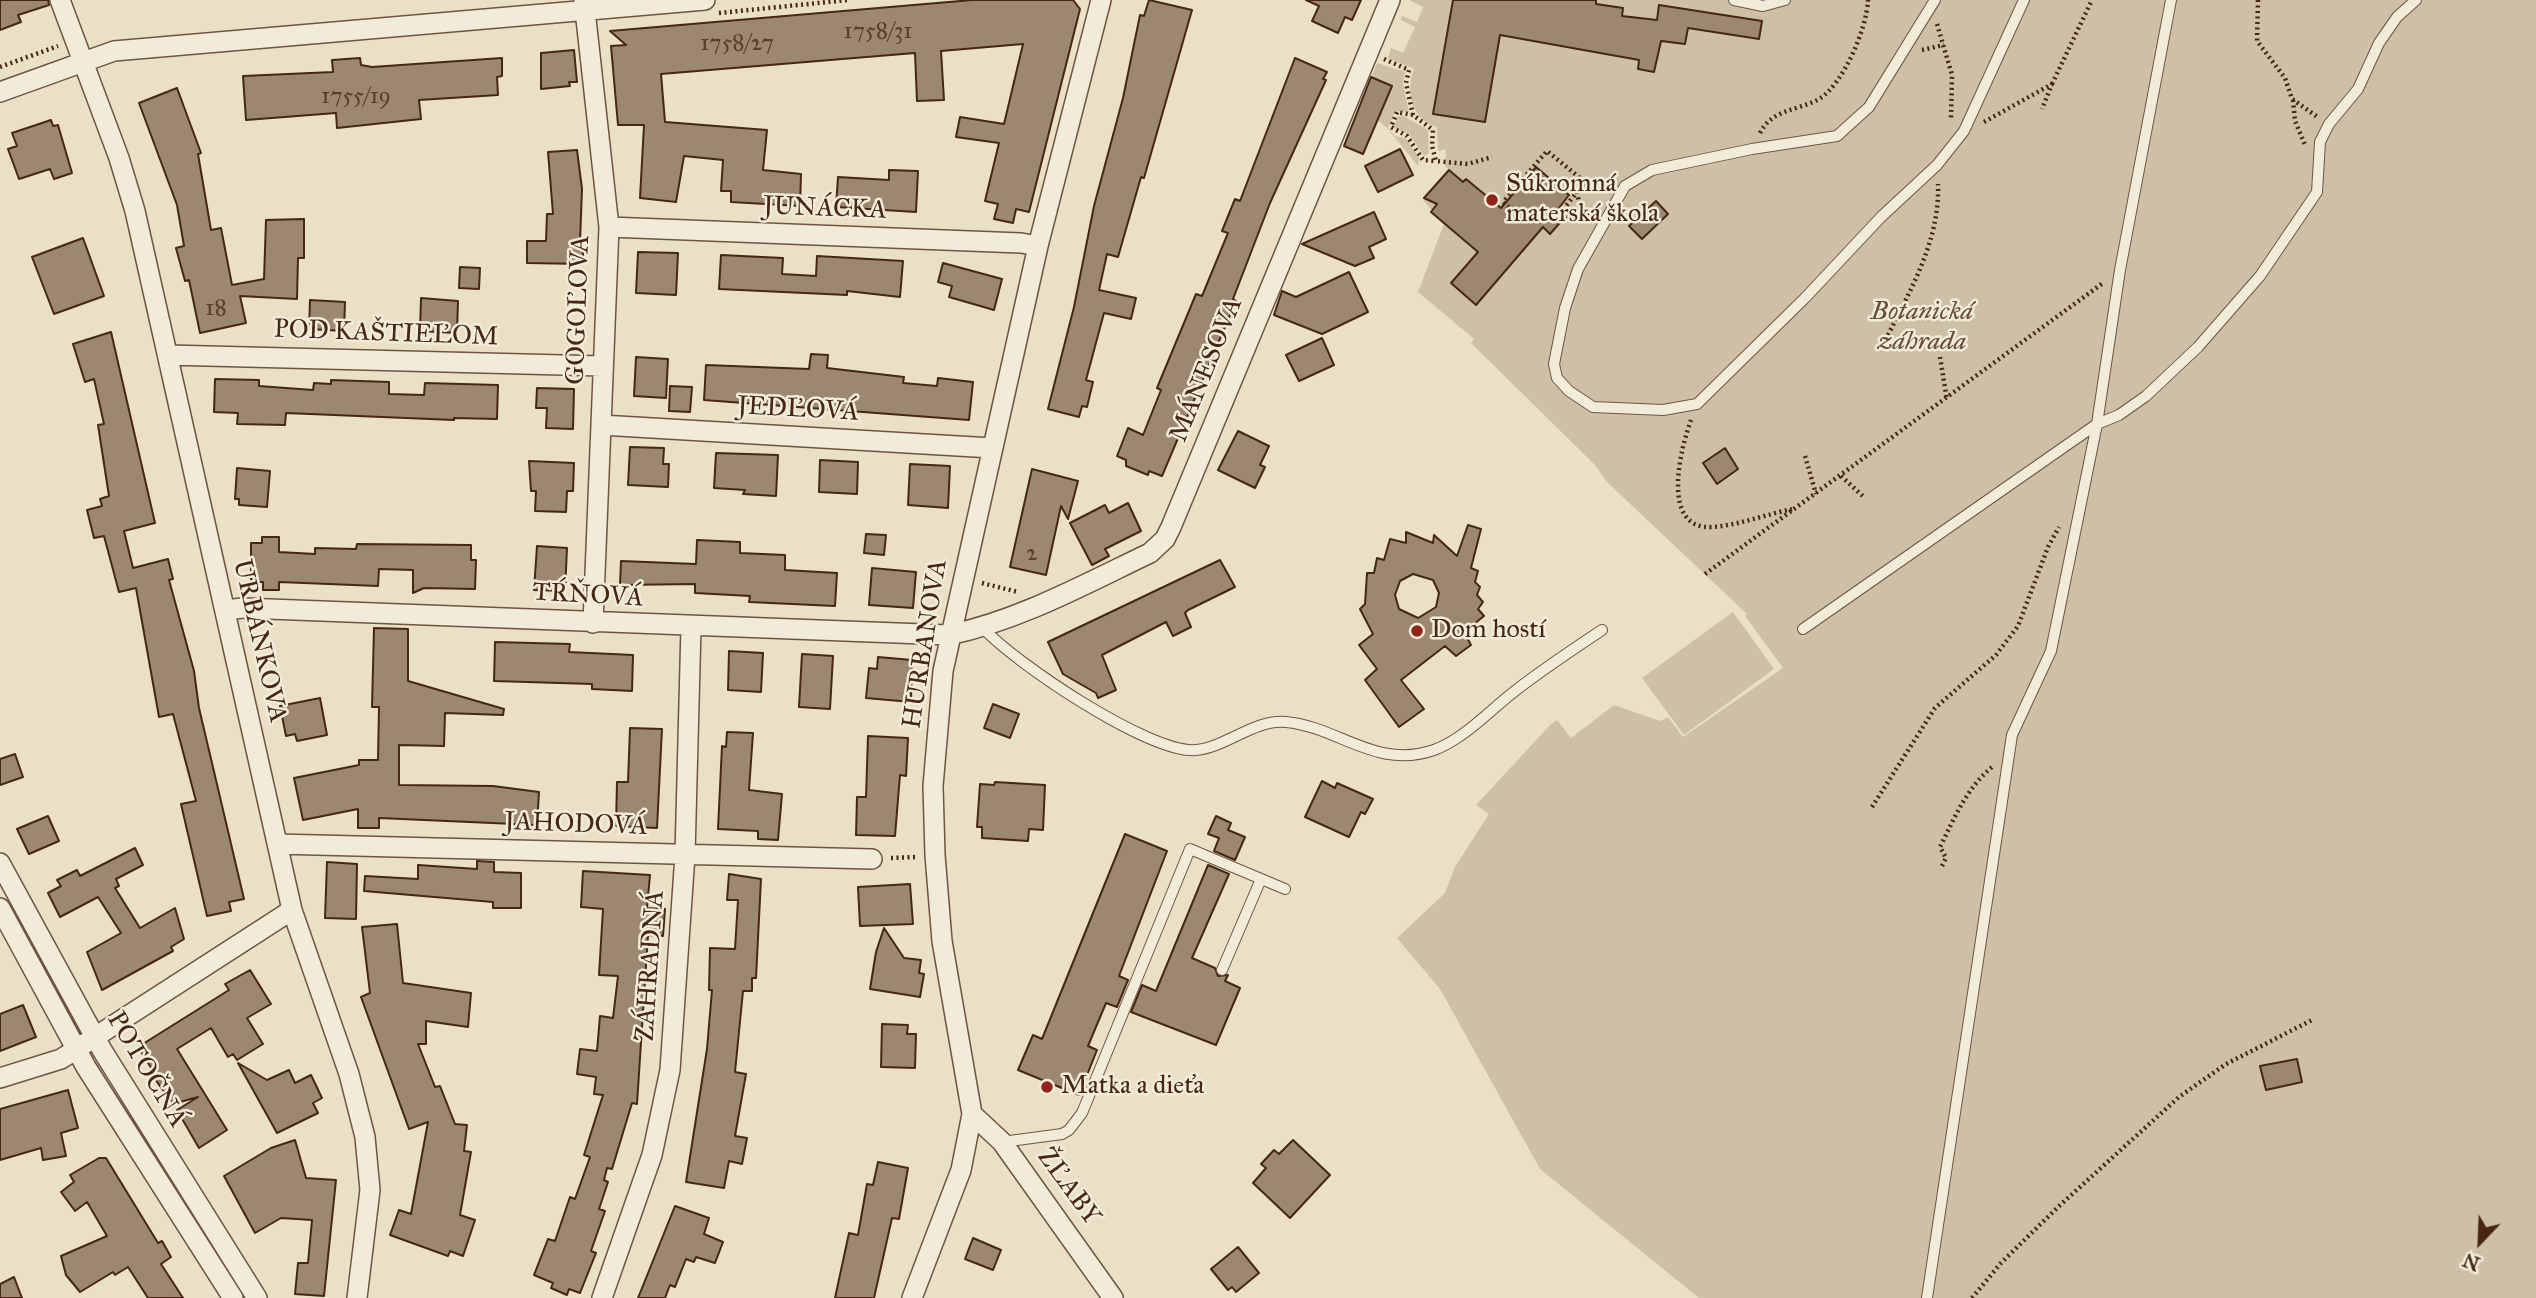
<!DOCTYPE html>
<html>
<head>
<meta charset="utf-8">
<style>
	body { margin:0 }
	#map { position:relative; width:2536px; height:1298px; overflow:hidden; background:#eae0c5; font-family:"IM FELL Great Primer",serif }
	canvas { display:block }
	.north { position:absolute; left:2445px; top:1207px; width:70px; height:70px; -webkit-text-stroke:5px #f1ebd9; paint-order:stroke; rotate:203deg; font-size:19px; font-weight:700; line-height:28px; text-align:center; color:#472615 }
	.north::after { content:''; display:block; margin:auto; width:24px; height:32px; background:#472615; clip-path:polygon(50% 0,100% 100%,50% 72%,0 100%) }
</style>
</head>
<body>
<div id="map">
<canvas width="2536" height="1298"></canvas>
<div class="north">N</div>
</div>
<script>
const ctx = document.querySelector('canvas').getContext('2d');
ctx.lineJoin = 'round';
function fillPath(path, color) {
  ctx.fillStyle = color;
  ctx.fill(path, 'evenodd');
}
function stroke(path, color, width, dash) {
  ctx.strokeStyle = color;
  ctx.lineWidth = width;
  ctx.lineCap = dash ? 'butt' : 'round';
  ctx.setLineDash(dash || []);
  ctx.stroke(path);
}
function label(font, color, halo, rows, align = 'center') {
  ctx.font = font + ' "IM FELL Great Primer",serif';
  ctx.lineWidth = 5;
  ctx.setLineDash([]);
  ctx.textBaseline = 'middle';
  ctx.strokeStyle = halo;
  ctx.fillStyle = color;
  for (const [text, x, y, turn = 0] of rows) {
    ctx.save();
    ctx.translate(x, y);
    ctx.rotate((+turn || 0) * Math.PI / 180);
    ctx.textAlign = isNaN(turn) ? turn : align;
    if (halo) ctx.strokeText(text, 0, 0);
    ctx.fillText(text, 0, 0);
    ctx.restore();
  }
}
const green = new Path2D(`
	M1409 0H2536V1298H1699L1540 1169 1440 989 1397 938 1445 893 1455 867 1489 814 1476 805 1550 725 1557 720 1571 738 1614 705 1660 721 1668 717 1683 737 1783 668 1745 616 1747 614 1607 482 1595 465 1471 343 1474 339 1418 292 1444 224 1423 200 1449 170 1445 166 1446 149 1438 151 1437 127C1412 121 1405 91 1414 69L1388 58 1391 48 1403 53 1415 27 1401 20 1402 16 1417 22 1423 7Z
	M1377 63 1405 72 1403 84 1409 112 1395 111 1388 128 1395 136 1405 138 1419 157 1418 166 1388 129 1360 104Z
	M1402 115 1428 130 1429 153 1424 156 1409 134 1394 128 1397 117Z
	M1733 612 1774 669 1684 735 1642 678Z`);
const building = new Path2D(`
	M0 0H48L49 5 18 15 21 22 0 30Z
	M972 0H1073L1080 9 1029 212 1016 209 1013 223 994 219 998 204 985 201 999 143 956 137 960 117 1004 124 1023 44 941 51 944 100 917 101 915 53 661 74 665 122 767 130 763 170 801 174 800 206 731 202V191H721L723 160 684 156 676 202 640 198 644 125H618L611 46 626 45 610 31Z
	M1149 0 1192 10 1144 178 1141 177 1118 257 1107 254 1099 290 1136 298 1131 319 1104 313 1086 380 1093 382 1087 407 1082 406 1079 417 1048 409 1074 307 1094 206 1123 98 1140 15 1144 16Z
	M1306 0H1361L1352 20 1345 17 1338 33 1312 21 1319 6Z
	M1453 0H1596V4L1623 8 1622 16 1657 20 1659 5 1762 21 1759 39 1688 28 1685 44 1661 41 1654 72 1638 69 1639 60 1500 35 1485 122 1433 114Z
	M574 50 577 82H569L570 86 541 89V53Z
	M360 58 361 65 372 67 502 58V76L497 77 498 95 419 100 421 119 337 128 336 113 246 120 243 76 333 72 332 60Z
	M1295 58 1327 72 1323 79 1326 80 1270 203 1233 299 1236 301 1162 476 1149 471 1148 475 1126 466V460L1117 456 1128 428 1143 435 1161 390 1157 388 1196 294 1202 296 1228 233 1222 231 1235 199 1240 201Z
	M1371 77 1392 86 1363 154 1344 146Z
	M177 88 201 153 198 154 211 230 221 228 232 285 264 279 266 220 304 219V258H298L297 299 240 296 246 323 200 333 189 280 185 281 176 248 184 246 177 205 139 103Z
	M51 120 53 126 58 125 72 173 54 179 50 169 19 179 8 149 17 146 12 133Z
	M1400 149 1413 175 1378 192 1365 166Z
	M577 150 582 189 580 242H583V264L527 263V241H546L547 214H553L548 152Z
	M1536 167 1569 195 1556 212 1564 218 1550 234 1543 227 1476 305 1451 283 1478 252 1431 212 1437 204 1424 198 1449 170 1463 182 1466 179 1501 208Z
	M889 170 918 171 916 212 836 207 838 177 889 180Z
	M1656 201 1668 214 1642 239 1629 226Z
	M1374 212 1386 239 1369 247 1374 258 1355 266 1302 244Z
	M83 238 104 296 54 314 32 257Z
	M638 252 678 253 676 295 636 293Z
	M721 255 783 258 782 274 816 276 817 256 903 261 900 297 847 291V295L719 289Z
	M943 263 1002 279 994 310 949 297 952 286 938 282Z
	M460 267 480 268 479 289 459 288Z
	M1349 272 1368 312 1322 334 1274 315 1282 291 1296 297Z
	M421 298 458 301 457 333 420 331Z
	M310 300 345 302 344 331 309 329Z
	M111 332 155 523 124 531 133 568 168 559 173 579 169 580 194 671 199 708 244 899 229 902 231 911 207 916 181 804 196 801 173 714 159 717 136 588 119 592 104 536 94 538 87 510 102 506 100 499 109 496 98 425 104 424 94 379 85 382 73 344Z
	M1322 338 1334 365 1299 381 1286 355Z
	M811 354 828 355 827 368 904 377 903 383 937 386 938 378 973 382 969 420 704 400 706 365 809 369Z
	M636 357 668 359 666 398 634 396Z
	M215 379 259 380V386L313 390 314 383 331 384V380L389 382V394L424 395 425 383 498 385 497 419 454 418V420L286 413 285 425 237 424 238 413 214 412Z
	M670 386 692 387 690 412 669 411Z
	M537 388 574 389 573 429 546 428 547 408H536Z
	M1238 431 1269 446 1260 465 1265 467 1255 488 1218 470Z
	M630 447 664 448 663 464H669L668 487 628 485Z
	M1725 448 1738 469 1717 484 1703 463Z
	M716 453 778 455 776 496 743 494 745 490 714 488Z
	M820 460 858 462 857 494 819 492Z
	M529 461 574 463 573 491H567L566 512 535 511 536 491H531Z
	M910 464 950 466 948 508 908 505Z
	M237 468 270 471 267 507 239 505V499H235Z
	M1032 469 1078 481 1068 519 1061 506 1046 575 1010 567Z
	M1128 503 1141 531 1105 549 1109 556 1092 565 1070 523 1105 505 1109 513Z
	M1468 525 1481 529 1471 568 1478 571 1475 582 1480 587 1477 595 1483 602 1478 609 1484 616 1464 632 1471 645 1456 656 1445 646 1401 680 1424 709 1399 727 1365 680 1377 669 1359 645 1373 634 1360 609 1365 604 1367 573H1374L1377 558 1384 560 1390 539 1406 543V532L1433 543 1434 535 1457 556ZM1413 574 1433 580 1439 593 1436 607 1418 618 1399 609 1395 595 1400 581Z
	M866 534 886 535 884 555 864 553Z
	M262 537H279V552L315 554V548L356 549 357 544 471 545V560H476L475 589 424 588 413 593V570L379 569 378 586 279 582V590H263V582H251V543H262Z
	M697 540 740 542V553L785 555V570L837 573 835 606 749 602 750 596 695 593V584L620 585 621 561 696 564Z
	M537 546 567 548 565 591 534 590Z
	M1220 560 1235 587 1188 610 1185 613 1191 627 1173 636 1166 622 1102 655 1116 690 1098 698 1096 693 1063 674 1048 642Z
	M872 568 916 572 913 608 869 605Z
	M374 628 408 629V681L504 709 503 715 445 713 444 746 399 745V785L493 786 539 792 537 825 379 818V828H358V809L303 820 294 778 359 765V760H378L379 707H372Z
	M495 642 570 644 569 652 633 655 632 691 592 689V684L494 681Z
	M729 651 763 653 761 692 728 690Z
	M802 654 833 656 830 709 799 707Z
	M878 657 912 660 911 702 866 698 869 668 877 669Z
	M320 698 327 735 297 741 295 734 286 736 280 706Z
	M993 704 1019 714 1010 738 984 728Z
	M630 728 662 729 657 828 616 826 617 782H628Z
	M727 732 753 733 749 790 782 794 778 840 758 839V831L718 829 722 746 726 747Z
	M868 736 908 738 906 776 900 775 895 836 856 835 857 797H866Z
	M15 754 23 777 0 785V759Z
	M1322 781 1335 788 1337 783 1373 799 1365 814 1361 812 1349 837 1305 817Z
	M995 782 1045 785 1043 830 1029 829 1028 841 982 838V827H977L980 784 994 785Z
	M48 816 59 841 29 854 17 829Z
	M1216 816 1231 823 1228 830 1245 837 1235 860 1214 851 1219 838 1208 834Z
	M1125 834 1167 851 1119 976 1128 980 1117 1007 1106 1003 1088 1046 1097 1050 1079 1095 1018 1070 1033 1035 1042 1039Z
	M135 848 143 865 116 879 119 886 115 888 140 928 175 908 184 939 171 947 173 951 102 990 87 952 121 933 98 897 60 917 48 893 61 886 57 880 77 870 80 876Z
	M477 861 494 862V872L521 873V908H493V902L364 891 365 876 418 879V865L477 869Z
	M327 862 357 864 356 919 325 918Z
	M1208 865 1229 874 1192 958 1215 968 1218 976 1228 975 1225 981 1240 988 1216 1045 1131 1012 1142 985 1156 991Z
	M583 871 650 875 647 908 665 909 663 936 648 935 637 1104 632 1103 612 1169 607 1168 604 1180 608 1182 599 1209 605 1211 591 1251 596 1253 580 1293 569 1289 567 1295 551 1288 553 1283 534 1275 548 1239 555 1241 570 1197 575 1199 590 1157 584 1155 603 1095 594 1094 596 1077 577 1074 580 1049 597 1051 600 1016 613 1018 618 976 599 975 603 909 581 907Z
	M729 874 761 879 756 978H752V991H743L735 1072 746 1074 735 1136 747 1138 742 1164 729 1161 724 1188 686 1182 707 1049 712 990H709L710 948 735 949 738 900H727Z
	M910 884 913 924 860 926 858 887Z
	M397 924 403 983 471 993 468 1027 426 1021V1044H418L435 1087 440 1086 455 1124 467 1125 464 1151 471 1152 460 1215 475 1220 463 1256 450 1251 448 1256 390 1235 399 1210 411 1214 428 1122 409 1129 361 997 370 993 362 927Z
	M884 928 904 958 921 960 919 973 924 974 920 997 870 989 876 952Z
	M250 970 271 1004 247 1018 263 1044 237 1060 233 1054 228 1057 211 1028 177 1049 227 1130 199 1148 177 1110 198 1097 173 1104 152 1075 155 1074 138 1047 229 990 225 984Z
	M23 1005 36 1037 0 1051V1014Z
	M882 1024 908 1025 907 1034H916L915 1068 881 1067Z
	M2297 1059 2302 1082 2266 1090 2260 1066Z
	M238 1063 267 1080 289 1070 295 1083 311 1075 322 1098 313 1103 318 1113 277 1133Z
	M68 1090 78 1128 61 1133 66 1156 43 1160 41 1148 0 1160V1109Z
	M295 1140 306 1178 336 1180 324 1296 295 1294 298 1263H308L312 1220 281 1218 255 1233 224 1176 271 1148Z
	M1293 1140 1330 1175 1290 1218 1253 1183 1266 1168 1261 1164 1274 1150 1279 1154Z
	M99 1158H106L158 1243 162 1241 171 1257 161 1264 183 1298H148L128 1267 115 1275 113 1272 80 1292 66 1275 61 1256 107 1236 87 1202 75 1211 61 1192 74 1182 70 1175Z
	M878 1162 908 1168 899 1219 892 1218 874 1298H835L849 1233 858 1235 867 1184 873 1185Z
	M675 1206 709 1218 704 1234 723 1242 715 1263 696 1257 694 1262 686 1259 675 1287 670 1285 665 1298H638Z
	M973 1238 1001 1250 993 1270 965 1259Z
	M1238 1247 1259 1273 1236 1292 1232 1287 1228 1290 1211 1269Z
	M14 1277 22 1298H0V1284Z`);
const path = new Path2D(`
	M2258 0 2257 41 2285 78 2292 99 2319 118
	M719 13 848 0
	M1937 24 1952 75 1951 118
	M1922 50 1944 45
	M1384 59 1409 70 1406 83 1413 115 1433 130 1432 146 1436 161 1468 164 1492 157
	M0 67 58 46
	M2052 84 2092 0
	M2293 100 2295 121 2305 145
	M1413 115 1397 112 1391 127 1407 136 1423 160 1436 161
	M1984 122 2052 84 2042 109
	M1760 133C1772 109 1797 111 1819 99 1843 85 1867 28 1868 0
	M1585 182 1612 180
	M1577 192 1580 207 1570 219 1562 211Z
	M1513 211 1503 202 1547 151 1585 182 1577 192
	M1571 219 1590 215
	M1888 335C1912 287 1940 239 1938 184
	M1940 357 1947 400
	M1691 420C1681 447 1659 531 1713 527 1739 525 1767 514 1793 509
	M1805 456 1816 494
	M1841 476 1865 498
	M1705 574 2103 283
	M982 583 1018 592
	M1872 807 1935 708 1996 655 2018 626 2048 547 2059 527
	M891 858 917 857
	M1942 866 1946 858 1940 847C1955 817 1966 789 1992 767
	M1972 1298 2000 1264 2058 1207 2179 1097 2226 1064 2314 1019`);
const service = new Path2D(`
	M1734 0 1763 6 1785 0
	M1935 0 1869 107 1837 136 1752 149 1652 170 1625 186 1578 269 1565 308 1554 364 1557 378 1569 391 1593 407 1663 410 1697 404 1805 298 1881 217 1937 165 1964 131 2024 0
	M2171 0 2120 270 2097 424 2119 415 2146 396 2198 347 2260 276 2317 192 2320 142 2329 124 2358 89 2379 43 2397 17 2416 0
	M983 628C1015 663 1150 754 1196 750 1227 747 1254 719 1286 722 1339 727 1376 770 1434 750 1464 739 1490 710 1515 691 1543 669 1572 650 1602 630
	M1803 629 2097 424 2051 651 2012 735 1927 1298
	M1222 970 1261 879
	M1002 1142 1062 1134 1069 1130 1082 1113 1190 849 1285 889`);
const minor = new Path2D(`
	M60 0 119 158 135 211 292 910 349 1074 365 1137 370 1190 357 1298
	M584 1 609 227 593 623
	M0 92 114 51 705 0
	M609 227 1021 243 1038 246
	M168 355 602 366
	M601 425 992 448
	M225 610 243 608 949 635C1020 620 1085 584 1150 553L1165 539 1171 527 1390 0
	M277 844 872 859
	M0 863 102 1050 257 1298
	M0 908 86 1067 233 1298
	M0 1078 61 1059 292 910
	M972 1114 1002 1142 1113 1298
	M602 1298 652 1155 670 1070 685 855 691 627
	M912 1298 961 1170 972 1114 942 941 935 855 933 786 943 671 1038 246 1101 0`);
const markers = [
	[1492,200,7,"#8f2418"],
	[1417,631,7,"#8f2418"],
	[1047,1087,7,"#8f2418"]
];
const numberNames = [
	["1758/31",878,32],
	["1758/27",737,44],
	["1755/19",356,97],
	["18",216,309],
	["2",1032,554]
];
const poiNames = [
	["Súkromná",1506,185],
	["materská škola",1506,215],
	["Dom hostí",1431,631],
	["Matka a dieťa",1061,1087]
];
const streetNames = [
	["JUNÁCKA",825,209,2],
	["GOGOĽOVA",579,310,-88],
	["POD KAŠTIEĽOM",386,334,2],
	["MÁNESOVA",1207,370,-68],
	["JEDĽOVÁ",798,410,3],
	["TŔŇOVÁ",588,596,3],
	["URBÁNKOVA",259,641,77],
	["HURBANOVA",926,644,-81],
	["JAHODOVÁ",576,825,2],
	["ZÁHRADNÁ",651,966,-86],
	["POTOČNÁ",146,1070,59],
	["ŽĽABY",1068,1187,54]
];
const parkNames = [
	["Botanická",1922,313],
	["záhrada",1922,343]
];
fillPath(green, '#cec0a7');
fillPath(building, '#9c8771');
stroke(building, '#472615', 2);
stroke(service, '#705441', 12);
stroke(minor, '#705441', 22);
stroke(path, '#472615', 4.5, [2, 3.5]);
stroke(service, '#f1ebd9', 10);
stroke(minor, '#f1ebd9', 19);
for (const [x, y, r, color] of markers) {
  const dot = new Path2D();
  dot.arc(x, y, r, 0, 2 * Math.PI);
  ctx.fillStyle = color;
  ctx.fill(dot);
  stroke(dot, '#f1ebd9', 2.5);
}
label('23px', '#5c3e2c', null, numberNames);
label('26px', '#472615', '#f1ebd9', poiNames, 'left');
label('26px', '#472615', '#f1ebd9', streetNames);
label('italic 26px', '#694c3a', '#f1ebd9', parkNames);
</script>
</body>
</html>
